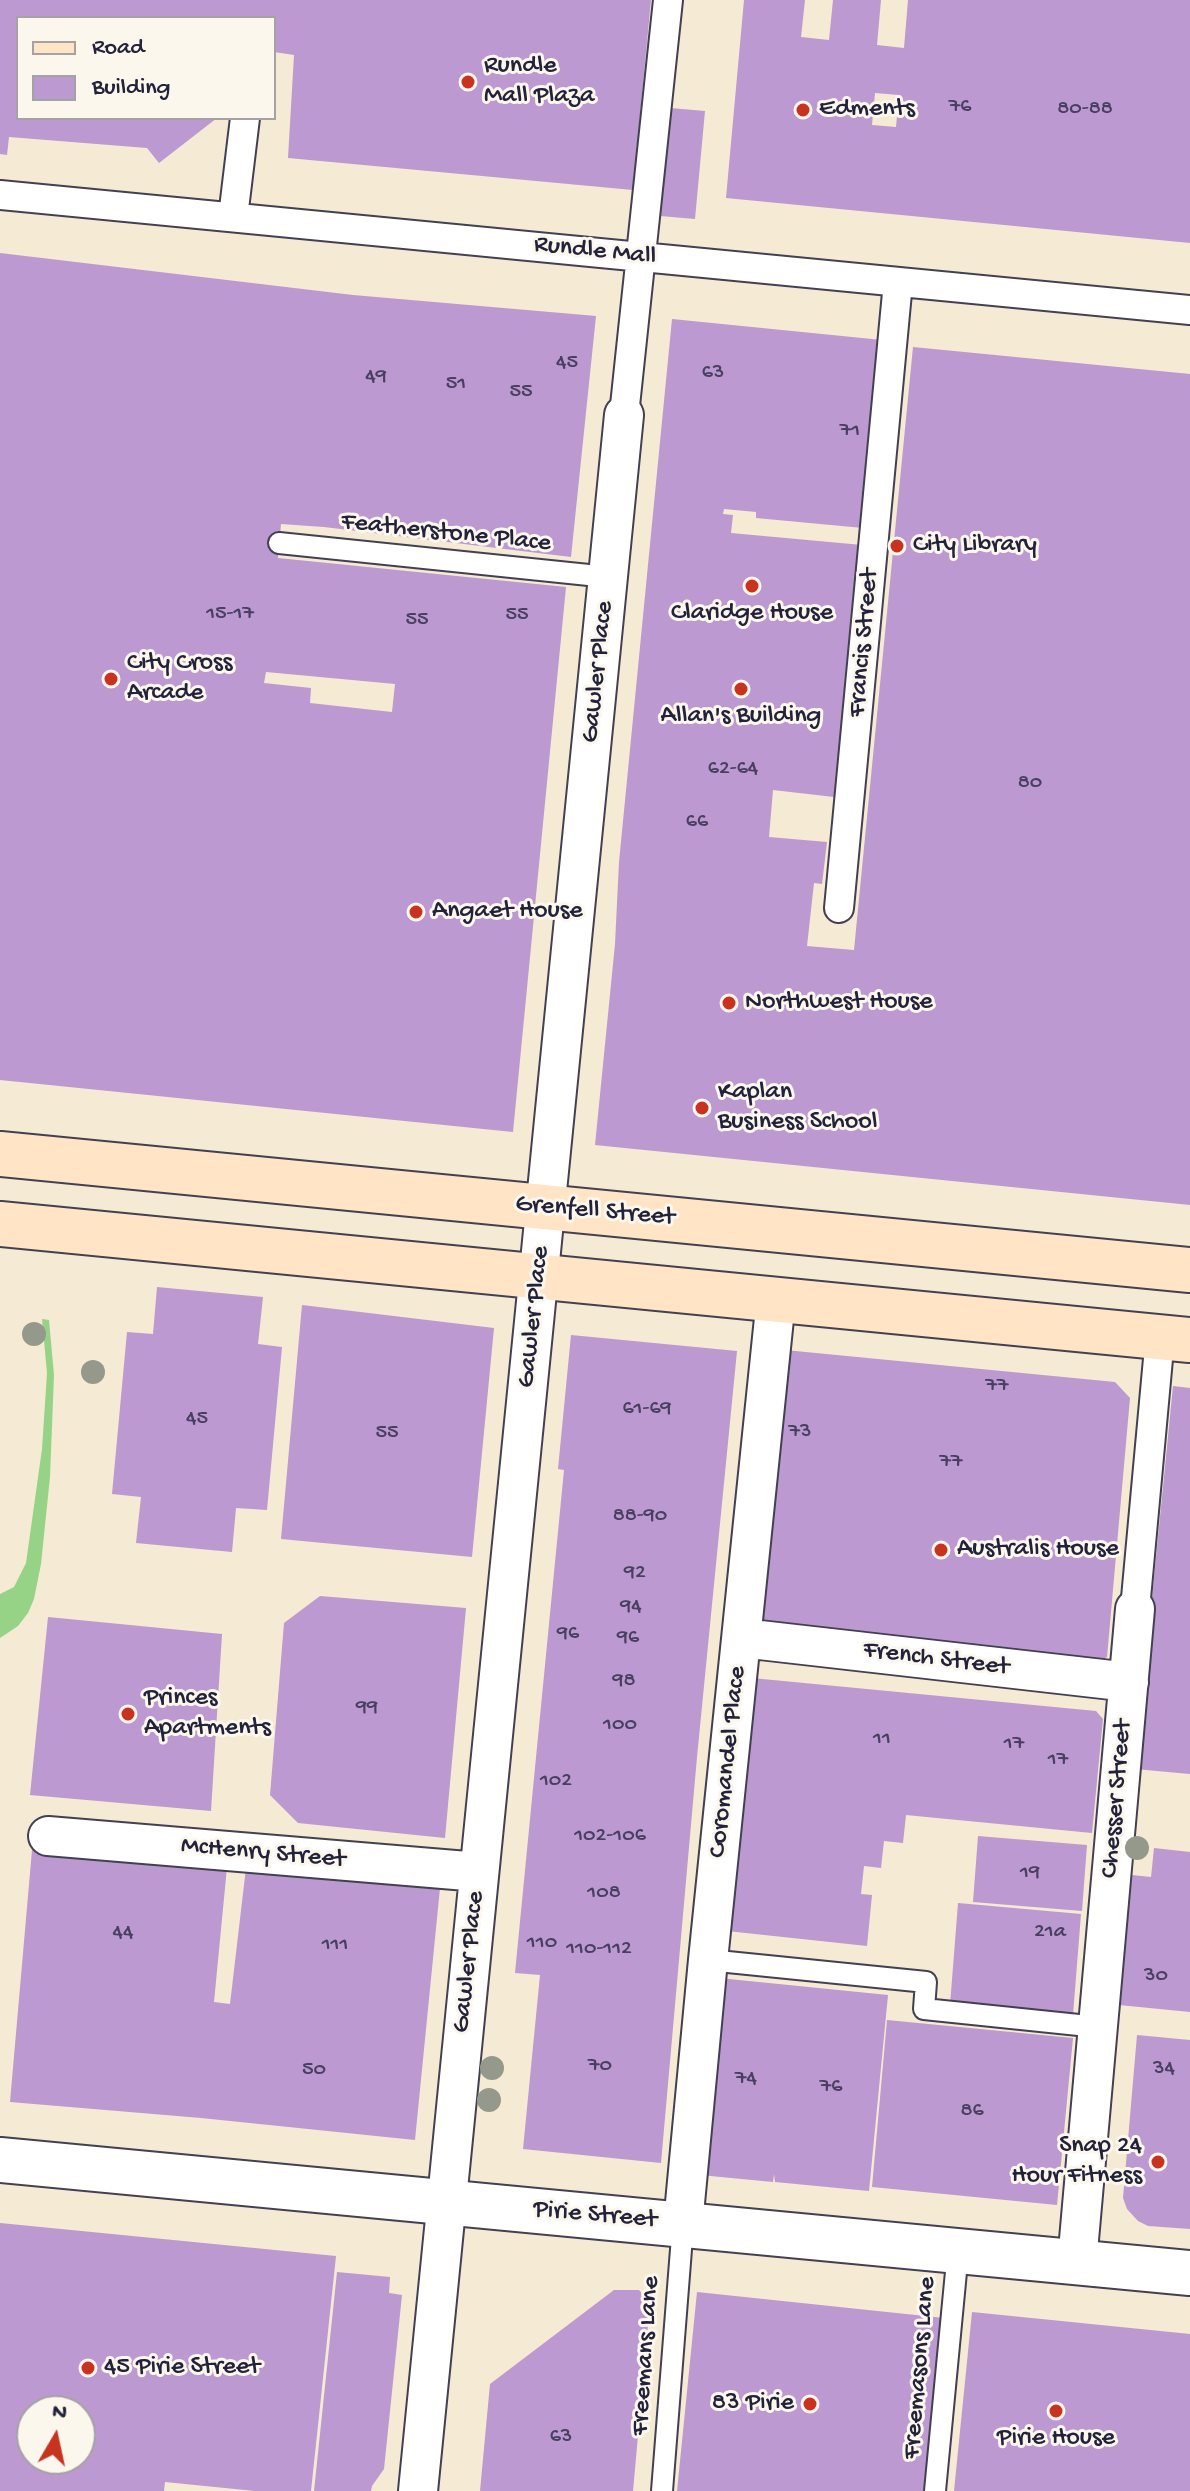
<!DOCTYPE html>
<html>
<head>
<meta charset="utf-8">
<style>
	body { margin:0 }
	#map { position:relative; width:1190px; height:2491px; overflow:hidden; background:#f5ead3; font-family:"Gochi Hand",sans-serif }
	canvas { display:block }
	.legend { position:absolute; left:16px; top:16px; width:260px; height:104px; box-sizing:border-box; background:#fbf7ec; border:2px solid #a4a2a5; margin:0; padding:10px 14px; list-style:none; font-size:24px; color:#22223b }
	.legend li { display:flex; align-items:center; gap:16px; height:40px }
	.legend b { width:40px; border:2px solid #a4a2a5 }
	.north { position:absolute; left:16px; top:2395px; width:80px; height:80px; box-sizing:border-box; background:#fbf7ec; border:2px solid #a4a2a5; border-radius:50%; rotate:9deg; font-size:22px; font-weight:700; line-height:32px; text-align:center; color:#22223b }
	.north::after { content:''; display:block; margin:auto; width:28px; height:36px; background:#c8321e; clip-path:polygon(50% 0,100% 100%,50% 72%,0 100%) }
</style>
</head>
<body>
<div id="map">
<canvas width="1190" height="2491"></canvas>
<ul class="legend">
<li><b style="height:10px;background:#ffe4c6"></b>Road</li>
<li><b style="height:22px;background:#bc99d0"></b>Building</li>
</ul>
<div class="north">N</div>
</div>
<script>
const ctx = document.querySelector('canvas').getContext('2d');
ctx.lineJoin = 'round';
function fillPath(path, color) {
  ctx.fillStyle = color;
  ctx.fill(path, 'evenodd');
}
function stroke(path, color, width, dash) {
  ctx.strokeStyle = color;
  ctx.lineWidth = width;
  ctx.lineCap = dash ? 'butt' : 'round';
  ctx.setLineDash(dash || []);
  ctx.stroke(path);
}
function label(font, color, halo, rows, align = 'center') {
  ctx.font = font + ' "Gochi Hand",sans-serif';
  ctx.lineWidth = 6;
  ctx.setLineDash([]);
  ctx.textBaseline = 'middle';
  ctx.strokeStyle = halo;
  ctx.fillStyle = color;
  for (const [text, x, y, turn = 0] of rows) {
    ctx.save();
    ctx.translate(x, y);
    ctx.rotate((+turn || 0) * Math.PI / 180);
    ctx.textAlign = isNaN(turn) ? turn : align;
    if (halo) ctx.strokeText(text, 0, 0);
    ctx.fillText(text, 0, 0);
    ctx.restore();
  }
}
const green = new Path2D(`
	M42 1319 49 1320 54 1375 50 1477 41 1564 34 1599 28 1613 18 1626 0 1638V1594L14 1587 26 1563 42 1449 47 1373Z`);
const building = new Path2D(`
	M0 0H651L633 190 288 158 294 55 274 52V18H18V118H217L159 163 147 148 9 137 7 155 0 154Z
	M744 0H805L801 37 829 40 833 0H881L877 45 904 48 908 0H1190V243L726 198ZM875 93 899 95 896 127 872 125Z
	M647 106 705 111 695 219 637 214Z
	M0 253 353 295 596 316 571 557 324 527 281 524 278 558 566 587 513 1132 0 1080ZM266 672 395 684 392 712 310 703 311 688 264 683Z
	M672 319 882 340 863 528 756 518V512L724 509 723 514 733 515 731 533 862 545 834 797 773 790 769 837 827 842 822 884 814 883 807 946 854 950 913 347 1190 374V1205L595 1145 615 944 619 862Z
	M157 1287 263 1297 258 1344 282 1347 267 1510 236 1508 232 1552 136 1543 141 1497 112 1494 127 1332 153 1334Z
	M302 1305 494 1328 472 1557 281 1539Z
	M571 1335 737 1351 697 1757 661 2163 523 2149 540 1975 515 1973 564 1470 558 1469Z
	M785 1350 1115 1382 1130 1398 1107 1657 1089 1670 758 1622Z
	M1173 1386 1190 1388V1774L1135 1769Z
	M320 1596 466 1608 445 1838 298 1823 270 1795 284 1623Z
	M48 1617 222 1634 211 1811 30 1795Z
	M752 1678 1096 1711 1103 1719 1092 1833 906 1815 903 1843 884 1841 881 1868 864 1866 861 1894 872 1895 867 1946 727 1931Z
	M978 1836 1087 1845 1082 1911 973 1902Z
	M1154 1848 1190 1852V2012L1119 2005 1132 1875 1151 1877Z
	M32 1850 227 1867 214 2002 230 2004 246 1868 440 1888 415 2140 201 2118 10 2102Z
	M958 1903 1081 1914 1073 2015 950 2005Z
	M719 1978 888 1995 869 2191 775 2182 774 2174 773 2182 700 2175Z
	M887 2020 1073 2038 1057 2205 872 2187Z
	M1137 2035 1190 2040V2229L1148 2226 1138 2221 1127 2209 1123 2198Z
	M0 2223 336 2256 311 2491H255L165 2482 164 2491H0ZM32 2411H80V2459H32Z
	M337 2272 390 2277 389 2293 402 2295 384 2469 372 2486 371 2491H314Z
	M614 2290H639L650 2303 633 2491H480L490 2384Z
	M697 2292 944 2318 926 2491H677Z
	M972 2312 1190 2334V2491H954Z`);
const service = new Path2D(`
	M279 543 608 577
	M708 1960 926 1982 924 2009 1098 2027
	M662 2491 683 2224
	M935 2491 958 2251`);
const pedestrian = new Path2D(`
	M0 195 1190 310
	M233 217 245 118
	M624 415 668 0
	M839 908 898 282
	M1135 1609 1160 1337`);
const minor = new Path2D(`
	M742 1638 1129 1682
	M48 1836 479 1872
	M683 2224 708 1960 776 1299
	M1077 2262 1135 1609
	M418 2491 624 415`);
const tertiary = new Path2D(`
	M0 2160 1190 2273`);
const secondary = new Path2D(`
	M0 1154 1190 1270
	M0 1224 1190 1340`);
const trees = [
	[34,1334],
	[93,1372],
	[1137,1848],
	[492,2068],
	[489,2100]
];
const markers = [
	[468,82,8,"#c8321e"],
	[803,110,8,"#c8321e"],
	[897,546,8,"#c8321e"],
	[752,586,8,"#c8321e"],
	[111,679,8,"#c8321e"],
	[741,689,8,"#c8321e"],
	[416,912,8,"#c8321e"],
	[729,1003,8,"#c8321e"],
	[702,1108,8,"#c8321e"],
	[941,1550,8,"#c8321e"],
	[128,1714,8,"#c8321e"],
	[1158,2162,8,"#c8321e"],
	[88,2368,8,"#c8321e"],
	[810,2404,8,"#c8321e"],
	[1056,2411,8,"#c8321e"]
];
const numberNames = [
	["76",960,108],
	["80-88",1085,110],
	["45",567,364],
	["63",713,374],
	["49",376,378],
	["51",456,385],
	["55",521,393],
	["71",850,432],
	["15-17",230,615],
	["55",517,616],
	["55",417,621],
	["62-64",733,770],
	["80",1030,784],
	["66",697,823],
	["77",997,1387],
	["61-69",647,1410],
	["45",197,1420],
	["73",800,1433],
	["55",387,1434],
	["77",951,1463],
	["88-90",640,1517],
	["92",635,1574],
	["94",631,1608],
	["96",568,1635],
	["96",628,1639],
	["98",624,1682],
	["99",367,1709],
	["100",620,1726],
	["11",882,1740],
	["17",1014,1745],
	["17",1058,1761],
	["102",556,1782],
	["102-106",610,1837],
	["19",1030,1874],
	["108",604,1894],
	["21a",1050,1933],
	["44",123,1934],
	["110",542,1944],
	["111",335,1946],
	["110-112",599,1950],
	["30",1156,1977],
	["70",600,2067],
	["34",1164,2070],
	["50",314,2071],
	["74",746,2080],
	["76",831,2088],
	["86",972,2112],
	["63",561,2438]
];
const poiNames = [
	["Rundle",484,67],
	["Mall Plaza",484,97],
	["Edments",819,110],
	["City Library",913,546],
	["Claridge House",752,614,"center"],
	["City Cross",127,664],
	["Arcade",127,694],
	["Allan's Building",741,717,"center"],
	["Angaet House",432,912],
	["Northwest House",745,1003],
	["Kaplan",718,1093],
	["Business School",718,1123],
	["Australis House",957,1550],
	["Princes",144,1699],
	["Apartments",144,1729],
	["Snap 24",1142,2147,"right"],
	["Hour Fitness",1142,2177,"right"],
	["45 Pirie Street",104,2368],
	["83 Pirie",794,2404,"right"],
	["Pirie House",1056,2439,"center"]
];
const streetNames = [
	["Rundle Mall",595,252,6],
	["Featherstone Place",446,534,6],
	["Francis Street",865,643,-85],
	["Gawler Place",599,672,-84],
	["Grenfell Street",595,1212,5],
	["Gawler Place",535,1317,-84],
	["French Street",936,1660,7],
	["Coromandel Place",729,1762,-84],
	["Chesser Street",1118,1799,-85],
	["McHenry Street",263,1854,5],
	["Gawler Place",470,1962,-84],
	["Pirie Street",595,2216,5],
	["Freemans Lane",647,2356,-86],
	["Freemasons Lane",921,2368,-85]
];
fillPath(green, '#96d387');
fillPath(building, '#bc99d0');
stroke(service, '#424052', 24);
stroke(pedestrian, '#424052', 32);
stroke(minor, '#424052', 42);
stroke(tertiary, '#424052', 48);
stroke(secondary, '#424052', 48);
stroke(service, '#fff', 20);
stroke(pedestrian, '#fff', 28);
stroke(minor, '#fff', 38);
stroke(tertiary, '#fff', 44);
stroke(secondary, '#ffe4c6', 44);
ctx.fillStyle = '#94998c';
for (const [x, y] of trees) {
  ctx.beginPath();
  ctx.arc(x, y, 12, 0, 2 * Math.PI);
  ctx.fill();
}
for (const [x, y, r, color] of markers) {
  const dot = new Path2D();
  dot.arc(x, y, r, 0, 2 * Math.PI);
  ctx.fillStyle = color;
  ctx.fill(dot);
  stroke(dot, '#fbf7ec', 3);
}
label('22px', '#484060', null, numberNames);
label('26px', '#22223b', '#fbf7ec', poiNames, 'left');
label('26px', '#22223b', '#fbf7ec', streetNames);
</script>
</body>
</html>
